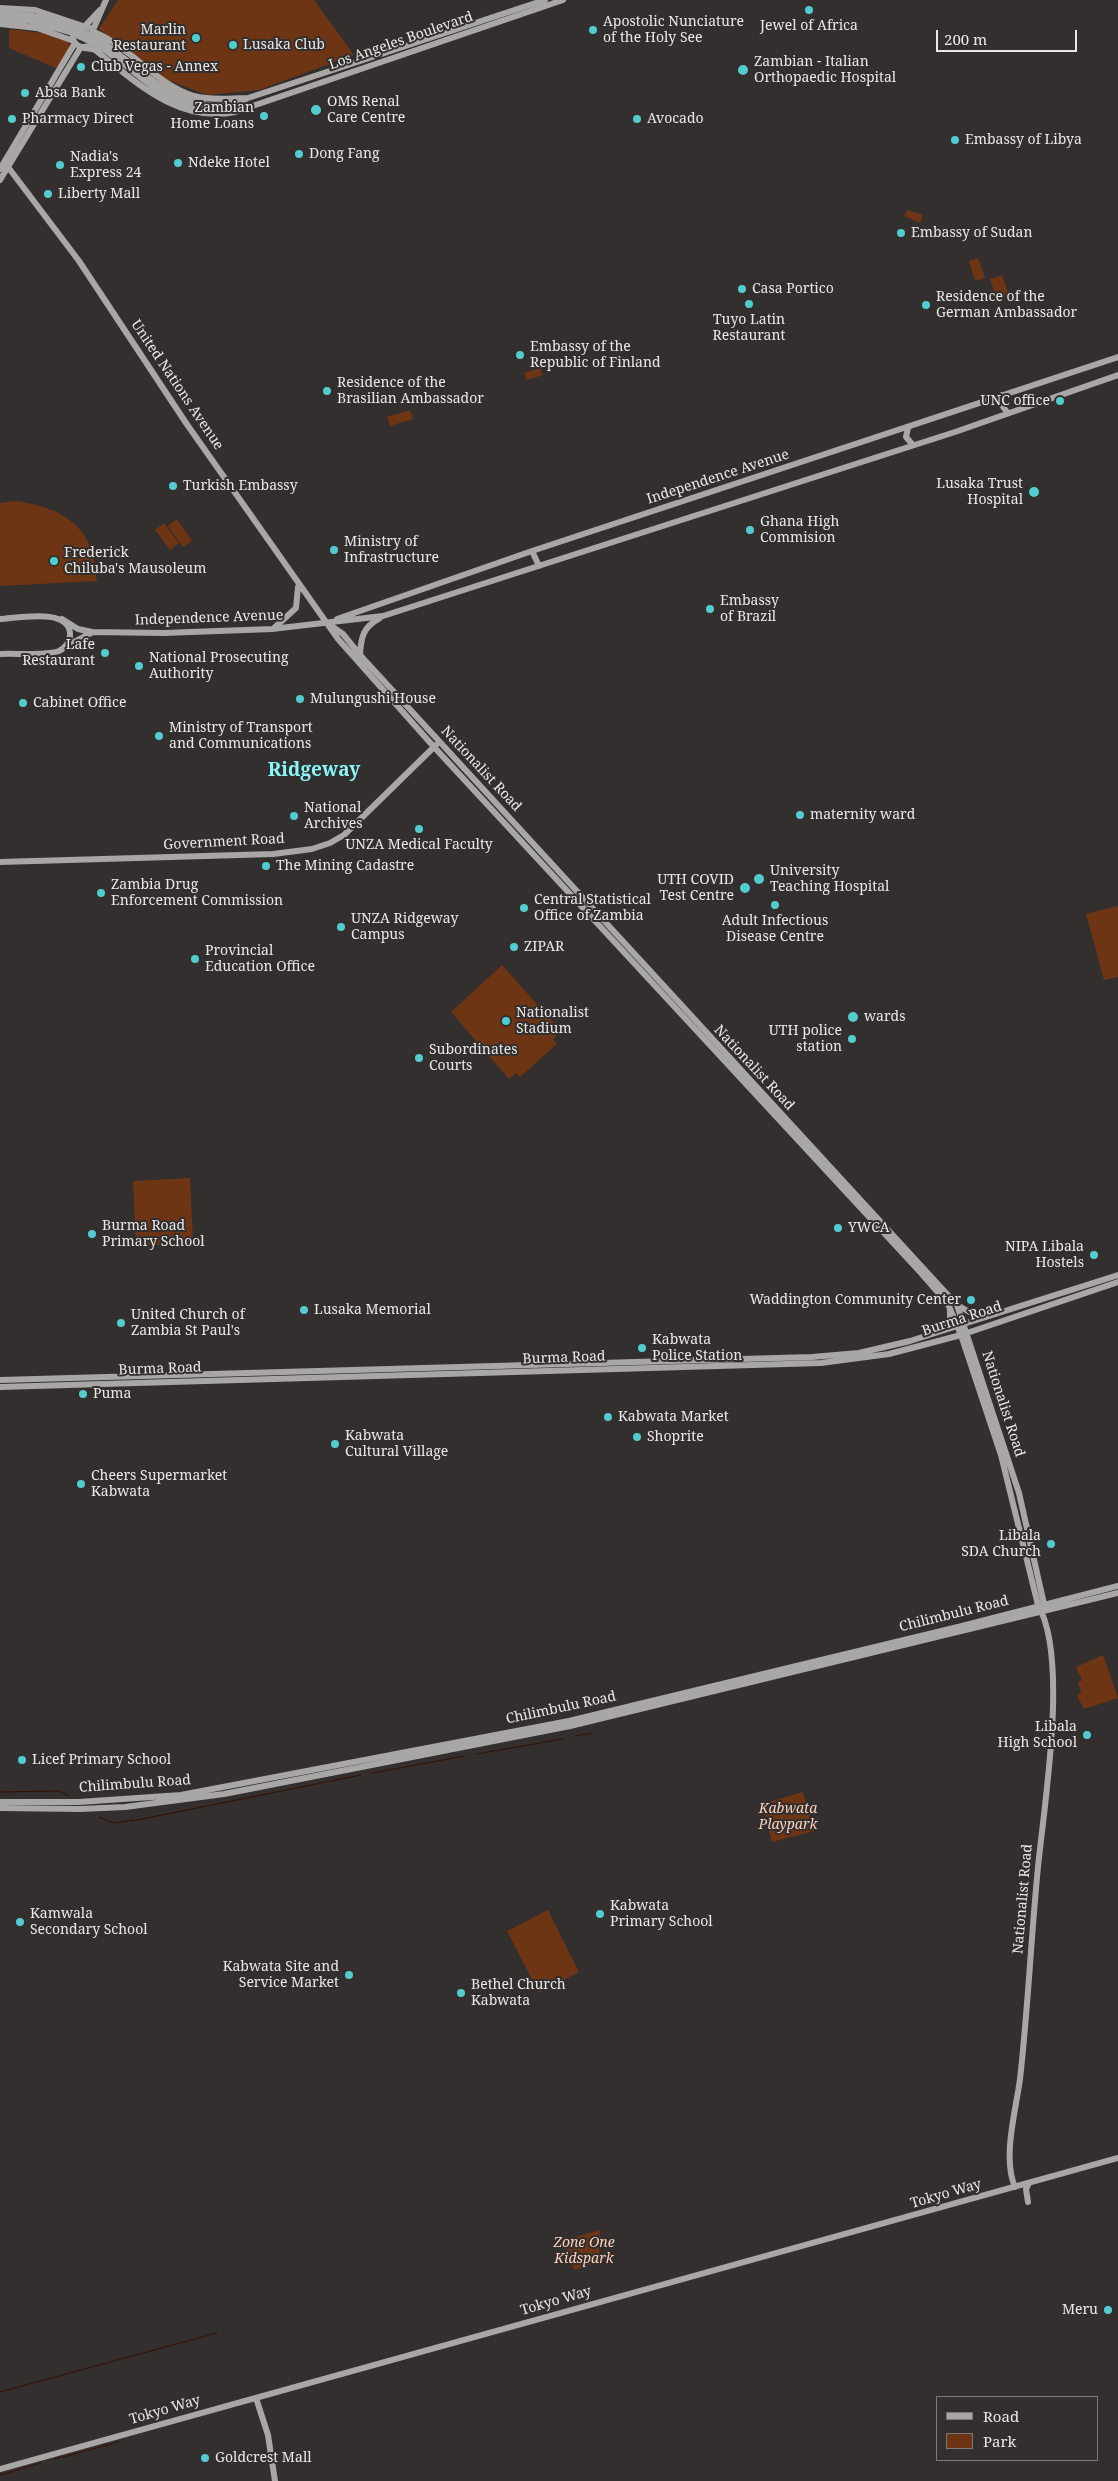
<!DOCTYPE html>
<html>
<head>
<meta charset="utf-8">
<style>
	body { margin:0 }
	#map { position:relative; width:1118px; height:2481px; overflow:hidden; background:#322f2e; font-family:"Noto Serif",serif }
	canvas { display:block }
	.legend { position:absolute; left:936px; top:2396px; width:162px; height:65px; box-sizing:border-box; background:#322f2e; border:1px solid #7c7978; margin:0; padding:6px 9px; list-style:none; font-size:15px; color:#eae8e7 }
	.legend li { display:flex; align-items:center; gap:10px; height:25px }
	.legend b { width:25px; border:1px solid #7c7978 }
	.scale { position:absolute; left:936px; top:30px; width:141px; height:22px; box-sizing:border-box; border:2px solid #eae8e7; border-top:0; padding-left:6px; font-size:15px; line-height:18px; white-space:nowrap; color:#eae8e7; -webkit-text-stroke:4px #322f2e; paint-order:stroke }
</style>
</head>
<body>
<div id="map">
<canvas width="1118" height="2481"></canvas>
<ul class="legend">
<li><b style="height:6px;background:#a9a7a6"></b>Road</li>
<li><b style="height:14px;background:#6e3514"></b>Park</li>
</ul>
<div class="scale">200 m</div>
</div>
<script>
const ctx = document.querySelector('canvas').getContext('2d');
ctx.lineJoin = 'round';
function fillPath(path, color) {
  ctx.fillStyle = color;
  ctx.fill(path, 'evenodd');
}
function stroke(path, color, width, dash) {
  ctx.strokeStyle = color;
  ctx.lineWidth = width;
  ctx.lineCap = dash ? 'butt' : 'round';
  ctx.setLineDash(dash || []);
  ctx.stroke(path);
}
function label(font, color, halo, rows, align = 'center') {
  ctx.font = font + ' "Noto Serif",serif';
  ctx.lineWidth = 4;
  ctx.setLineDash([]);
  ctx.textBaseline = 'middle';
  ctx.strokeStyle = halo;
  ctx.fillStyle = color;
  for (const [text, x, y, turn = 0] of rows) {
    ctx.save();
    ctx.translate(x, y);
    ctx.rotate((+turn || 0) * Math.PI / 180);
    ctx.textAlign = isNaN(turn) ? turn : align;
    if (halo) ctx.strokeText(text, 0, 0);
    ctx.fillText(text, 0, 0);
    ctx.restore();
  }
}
const green = new Path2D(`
	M118 0H314L354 55 259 90 207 95 160 77 99 29Z
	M9 29 51 34 68 41 70 47 58 69 9 48Z
	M908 210 923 215 920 223 904 216Z
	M978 258 985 278 975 281 969 261Z
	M1002 275 1009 296 997 300 990 279Z
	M540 368 543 375 527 380 524 373Z
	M410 410 413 419 390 426 387 417Z
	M16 501C47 505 80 517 91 549 95 559 95 571 97 581L0 586V503Z
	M177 519 192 541 183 547 168 526Z
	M164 523 179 543 170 550 155 530Z
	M1118 906V977L1104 980 1086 914Z
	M502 965 561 1031 553 1039 557 1044 520 1077 516 1073 509 1079 451 1012Z
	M190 1178 193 1243 136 1246 133 1181Z
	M1103 1655 1118 1698 1084 1709 1077 1696 1081 1692 1078 1683 1082 1680 1076 1667Z
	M803 1792 814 1831 772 1842 762 1804Z
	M548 1910 579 1972 539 1993 507 1931Z
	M600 2230 599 2262 574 2270 564 2240Z`);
const stream = new Path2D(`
	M575 1736 593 1733
	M477 1754 563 1739
	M373 1773 464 1756
	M0 1792 59 1791 69 1796
	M99 1817 114 1823 134 1820
	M137 1820 361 1775
	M0 2392 217 2333
	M55 2459 119 2442
	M0 2475 41 2463`);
const secondary = new Path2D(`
	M0 8 35 10 83 26
	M0 14 33 16 72 26
	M0 19 31 21 70 32
	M0 24 37 28 74 41
	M85 26 100 10
	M93 30 106 0
	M94 32C131 47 155 84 194 96 212 101 230 98 248 98L545 0
	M98 39C142 68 187 125 246 99
	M96 44C143 74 171 117 234 108
	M83 47 90 46 95 37 92 29 85 26C75 27 67 39 79 46 83 49 90 48 95 50 137 83 178 123 235 112L563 0
	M3 165 8 167 79 261 186 423 338 639 434 747 921 1273 948 1304 961 1335 1001 1455 1038 1605C1069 1658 1044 1805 1038 1867 1031 1938 1028 2009 1020 2079 1016 2110 1002 2158 1015 2187
	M0 169 75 43
	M0 180 81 47
	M1002 395 1001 404 1007 412
	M908 428 906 437 913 445
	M532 551 539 566
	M0 619C18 618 72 607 70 636 69 643 65 648 59 651 45 656 15 653 0 654
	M62 619 78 629 92 632 164 633 272 629 383 616 955 432 1118 375
	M337 619 532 551 1118 357
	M330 625 343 634 360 655 957 1305 1019 1493 1044 1604 1042 1612
	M273 629 296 608 298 587
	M67 646 91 633
	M360 655C361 637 363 627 380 618
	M0 862 273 854 312 849 330 843 344 835 436 745
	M959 1306 971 1313 984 1315
	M943 1330 950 1321V1310
	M0 1380 812 1357 859 1353 910 1341 1118 1275
	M0 1387 821 1363 889 1354 961 1335 1118 1282
	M0 1802H79L181 1795 569 1721 962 1626 1118 1586
	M0 1808 80 1809 125 1807 224 1794 570 1726 1118 1593
	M1028 2202 1026 2189 1029 2183
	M256 2398 268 2435 275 2481
	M0 2469 1118 2158`);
const secondaryBridge = new Path2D(`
	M72 26 98 39
	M70 32 96 44`);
const markers = [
	[809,10,5,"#52cdcf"],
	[593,30,5,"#52cdcf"],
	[196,38,5,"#52cdcf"],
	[233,45,5,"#52cdcf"],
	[81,67,5,"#52cdcf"],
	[743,70,6,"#52cdcf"],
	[25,93,5,"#52cdcf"],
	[316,110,6,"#52cdcf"],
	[264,116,5,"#52cdcf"],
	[12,119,5,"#52cdcf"],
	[637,119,5,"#52cdcf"],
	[955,140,5,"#52cdcf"],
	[299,154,5,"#52cdcf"],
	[178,163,5,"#52cdcf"],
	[60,165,5,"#52cdcf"],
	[48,194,5,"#52cdcf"],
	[901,233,5,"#52cdcf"],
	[742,289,5,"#52cdcf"],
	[749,304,5,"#52cdcf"],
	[926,305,5,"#52cdcf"],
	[520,355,5,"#52cdcf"],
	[327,391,5,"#52cdcf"],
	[1060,401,5,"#52cdcf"],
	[173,486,5,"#52cdcf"],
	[1034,492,6,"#52cdcf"],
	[750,530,5,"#52cdcf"],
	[334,550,5,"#52cdcf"],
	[54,561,5,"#52cdcf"],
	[710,609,5,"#52cdcf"],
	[105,653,5,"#52cdcf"],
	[139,666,5,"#52cdcf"],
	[300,699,5,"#52cdcf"],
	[23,703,5,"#52cdcf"],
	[159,736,5,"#52cdcf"],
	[800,815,5,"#52cdcf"],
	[294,816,5,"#52cdcf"],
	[419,829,5,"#52cdcf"],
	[266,866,5,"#52cdcf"],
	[759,879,6,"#52cdcf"],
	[745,888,6,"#52cdcf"],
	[101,893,5,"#52cdcf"],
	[775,905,5,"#52cdcf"],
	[524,908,5,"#52cdcf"],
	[341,927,5,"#52cdcf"],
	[514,947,5,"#52cdcf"],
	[195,959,5,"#52cdcf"],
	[853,1017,6,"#52cdcf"],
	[506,1021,5,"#52cdcf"],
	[852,1039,5,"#52cdcf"],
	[419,1058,5,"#52cdcf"],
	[838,1228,5,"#52cdcf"],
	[92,1234,5,"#52cdcf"],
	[1094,1255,5,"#52cdcf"],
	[971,1300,5,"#52cdcf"],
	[304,1310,5,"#52cdcf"],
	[121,1323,5,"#52cdcf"],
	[642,1348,5,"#52cdcf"],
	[83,1394,5,"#52cdcf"],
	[608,1417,5,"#52cdcf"],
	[637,1437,5,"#52cdcf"],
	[335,1444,5,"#52cdcf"],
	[81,1484,5,"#52cdcf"],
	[1051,1544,5,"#52cdcf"],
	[1087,1735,5,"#52cdcf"],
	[22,1760,5,"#52cdcf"],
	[600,1914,5,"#52cdcf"],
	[20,1922,5,"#52cdcf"],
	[349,1975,5,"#52cdcf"],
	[461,1993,5,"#52cdcf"],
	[1108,2310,5,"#52cdcf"],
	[205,2458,5,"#52cdcf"]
];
const poiNames = [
	["Apostolic Nunciature",603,22],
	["of the Holy See",603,38],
	["Jewel of Africa",809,26,"center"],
	["Marlin",186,30,"right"],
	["Restaurant",186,46,"right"],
	["Lusaka Club",243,45],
	["Zambian - Italian",754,62],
	["Orthopaedic Hospital",754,78],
	["Club Vegas - Annex",91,67],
	["Absa Bank",35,93],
	["OMS Renal",327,102],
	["Care Centre",327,118],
	["Zambian",254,108,"right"],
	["Home Loans",254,124,"right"],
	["Pharmacy Direct",22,119],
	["Avocado",647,119],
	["Embassy of Libya",965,140],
	["Dong Fang",309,154],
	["Nadia's",70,157],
	["Express 24",70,173],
	["Ndeke Hotel",188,163],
	["Liberty Mall",58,194],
	["Embassy of Sudan",911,233],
	["Casa Portico",752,289],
	["Residence of the",936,297],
	["German Ambassador",936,313],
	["Tuyo Latin",749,320,"center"],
	["Restaurant",749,336,"center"],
	["Embassy of the",530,347],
	["Republic of Finland",530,363],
	["Residence of the",337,383],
	["Brasilian Ambassador",337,399],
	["UNC office",1050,401,"right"],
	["Lusaka Trust",1023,484,"right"],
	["Hospital",1023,500,"right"],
	["Turkish Embassy",183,486],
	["Ghana High",760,522],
	["Commision",760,538],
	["Ministry of",344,542],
	["Infrastructure",344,558],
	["Frederick",64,553],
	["Chiluba's Mausoleum",64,569],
	["Embassy",720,601],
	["of Brazil",720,617],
	["Lafe",95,645,"right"],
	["Restaurant",95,661,"right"],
	["National Prosecuting",149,658],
	["Authority",149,674],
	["Mulungushi House",310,699],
	["Cabinet Office",33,703],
	["Ministry of Transport",169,728],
	["and Communications",169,744],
	["National",304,808],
	["Archives",304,824],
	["maternity ward",810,815],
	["UNZA Medical Faculty",419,845,"center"],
	["The Mining Cadastre",276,866],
	["University",770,871],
	["Teaching Hospital",770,887],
	["UTH COVID",734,880,"right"],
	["Test Centre",734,896,"right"],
	["Zambia Drug",111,885],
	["Enforcement Commission",111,901],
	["Central Statistical",534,900],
	["Office of Zambia",534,916],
	["UNZA Ridgeway",351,919],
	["Campus",351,935],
	["Adult Infectious",775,921,"center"],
	["Disease Centre",775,937,"center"],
	["ZIPAR",524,947],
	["Provincial",205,951],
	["Education Office",205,967],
	["Nationalist",516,1013],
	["Stadium",516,1029],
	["wards",864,1017],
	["UTH police",842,1031,"right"],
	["station",842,1047,"right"],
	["Subordinates",429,1050],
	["Courts",429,1066],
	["Burma Road",102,1226],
	["Primary School",102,1242],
	["YWCA",848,1228],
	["NIPA Libala",1084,1247,"right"],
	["Hostels",1084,1263,"right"],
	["Waddington Community Center",961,1300,"right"],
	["Lusaka Memorial",314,1310],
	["United Church of",131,1315],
	["Zambia St Paul's",131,1331],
	["Kabwata",652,1340],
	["Police Station",652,1356],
	["Puma",93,1394],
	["Kabwata Market",618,1417],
	["Kabwata",345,1436],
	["Cultural Village",345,1452],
	["Shoprite",647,1437],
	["Cheers Supermarket",91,1476],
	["Kabwata",91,1492],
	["Libala",1041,1536,"right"],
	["SDA Church",1041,1552,"right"],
	["Libala",1077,1727,"right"],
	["High School",1077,1743,"right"],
	["Licef Primary School",32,1760],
	["Kabwata",610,1906],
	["Primary School",610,1922],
	["Kamwala",30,1914],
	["Secondary School",30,1930],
	["Kabwata Site and",339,1967,"right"],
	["Service Market",339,1983,"right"],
	["Bethel Church",471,1985],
	["Kabwata",471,2001],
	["Meru",1098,2310,"right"],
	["Goldcrest Mall",215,2458]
];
const streetNames = [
	["Los Angeles Boulevard",401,41,-19],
	["United Nations Avenue",177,385,56],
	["Independence Avenue",718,477,-18],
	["Independence Avenue",209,618,-2],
	["Nationalist Road",481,769,47],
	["Government Road",224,842,-3],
	["Nationalist Road",754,1068,47],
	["Burma Road",962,1319,-18],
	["Burma Road",564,1358,-2],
	["Burma Road",160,1369,-2],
	["Nationalist Road",1003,1404,72],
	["Chilimbulu Road",954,1614,-14],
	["Chilimbulu Road",561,1708,-12],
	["Chilimbulu Road",135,1784,-4],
	["Nationalist Road",1023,1899,-85],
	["Tokyo Way",946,2194,-16],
	["Tokyo Way",556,2301,-16],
	["Tokyo Way",165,2410,-16]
];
const parkNames = [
	["Kabwata",788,1809],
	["Playpark",788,1825],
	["Zone One",584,2243],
	["Kidspark",584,2259]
];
const districtNames = [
	["Ridgeway",314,771]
];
fillPath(green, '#6e3514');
stroke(stream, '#371100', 1);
stroke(secondary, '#a9a7a6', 6);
stroke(secondaryBridge, '#a9a7a6', 6);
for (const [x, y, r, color] of markers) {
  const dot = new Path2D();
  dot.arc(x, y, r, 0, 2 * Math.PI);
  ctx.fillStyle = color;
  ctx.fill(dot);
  stroke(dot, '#322f2e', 2);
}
label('14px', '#eae8e7', '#322f2e', poiNames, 'left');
label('14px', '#eae8e7', '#322f2e', streetNames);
label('italic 14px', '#fdd1bc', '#322f2e', parkNames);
label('bold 19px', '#8af6f8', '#322f2e', districtNames);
</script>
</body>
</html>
